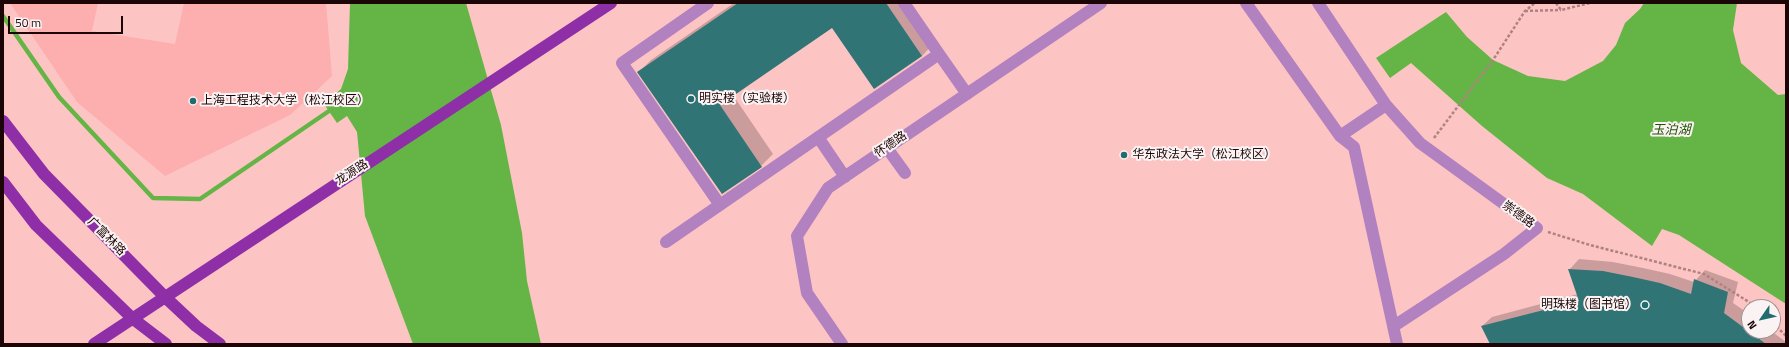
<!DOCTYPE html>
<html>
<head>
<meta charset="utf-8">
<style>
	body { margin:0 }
	#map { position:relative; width:1789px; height:347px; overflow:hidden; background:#fdc4c4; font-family:"Titillium Web",sans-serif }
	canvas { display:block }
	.frame { position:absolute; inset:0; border:4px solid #1b0506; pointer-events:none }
	.north { position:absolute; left:1741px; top:299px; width:40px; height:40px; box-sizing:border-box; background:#fbf3f3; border:1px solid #a19494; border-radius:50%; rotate:236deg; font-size:11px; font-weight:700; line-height:16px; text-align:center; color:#1b0506 }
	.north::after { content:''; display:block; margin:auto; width:14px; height:18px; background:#206c6f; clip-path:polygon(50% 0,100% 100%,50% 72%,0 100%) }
	.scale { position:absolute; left:8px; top:16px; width:115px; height:18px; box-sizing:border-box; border:2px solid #1b0506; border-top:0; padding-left:5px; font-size:12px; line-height:14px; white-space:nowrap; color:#1b0506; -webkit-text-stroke:3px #fbf3f3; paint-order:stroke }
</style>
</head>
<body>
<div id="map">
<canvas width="1789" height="347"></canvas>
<div class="frame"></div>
<div class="north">N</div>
<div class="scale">50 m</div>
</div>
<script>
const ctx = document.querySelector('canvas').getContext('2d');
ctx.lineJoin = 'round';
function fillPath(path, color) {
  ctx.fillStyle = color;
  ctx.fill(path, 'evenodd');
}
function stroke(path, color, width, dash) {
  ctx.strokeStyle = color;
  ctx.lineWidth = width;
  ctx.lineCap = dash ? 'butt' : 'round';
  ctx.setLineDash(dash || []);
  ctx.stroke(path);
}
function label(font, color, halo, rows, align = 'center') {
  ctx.font = font + ' "Titillium Web","Noto Sans SC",sans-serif';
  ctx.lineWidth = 4;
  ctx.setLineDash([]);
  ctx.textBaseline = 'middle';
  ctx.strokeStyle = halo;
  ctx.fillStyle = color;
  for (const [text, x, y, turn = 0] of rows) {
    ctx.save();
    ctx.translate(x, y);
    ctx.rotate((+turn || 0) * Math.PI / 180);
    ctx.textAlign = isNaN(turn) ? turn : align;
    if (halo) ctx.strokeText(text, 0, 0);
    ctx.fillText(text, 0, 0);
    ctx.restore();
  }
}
const green = new Path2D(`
	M10 3H98L92 31 175 44 184 3H326L332 76 290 115 165 176 77 102Z`);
const water = new Path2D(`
	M350 3H466L501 125 522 233 527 281 541 344H413L365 216 357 132 347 116 337 123 324 104 341 89 348 69Z
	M1644 3H1737L1733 30 1741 63 1778 95 1786 94V304L1679 235 1662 229 1652 246 1583 194 1547 178 1482 126 1411 63 1390 78 1376 58 1446 12 1467 37 1493 60 1528 76 1565 81 1603 61 1616 45 1625 23 1640 9Z`);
const shadow = new Path2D(`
	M734 3H906L934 43 922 56 875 88 833 27 733 95 773 154 761 166 639 72 651 60Z
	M1579 259 1613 262 1643 268 1670 274 1694 282 1705 270 1738 282 1733 303 1749 314V331H1771L1786 342V344H1491L1482 326 1492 317 1578 294 1570 269Z`);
const stream = new Path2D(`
	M3 16 59 97 153 198 200 199 329 111`);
const building = new Path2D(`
	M738 3H886L922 56 874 89 832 28 720 105 762 167 722 194 637 72Z
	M1568 269 1603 271 1633 277 1660 283 1691 294 1694 279 1728 292 1724 313 1766 344H1490L1481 326 1579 301Z`);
const path = new Path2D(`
	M1556 3 1561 10 1590 3
	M1525 11 1561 10
	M1434 138 1493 60 1525 11 1535 3
	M1548 232 1590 245 1704 274 1757 307
	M1773 323 1786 336`);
const minor = new Path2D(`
	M708 3 622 63 720 205
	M904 3 939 54
	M1246 3 1340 136 1354 147 1397 344
	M1318 3 1386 105 1420 143 1537 228 1504 254 1394 326
	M1340 136 1386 105
	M818 137 845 177
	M887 148 905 173
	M666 242 939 54 967 94
	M842 344 807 293 797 236 828 188 1101 3`);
const major = new Path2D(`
	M3 121 44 174 165 297 196 326 220 344
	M3 182 36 225 132 318 166 344
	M94 344 611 3`);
const markers = [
	[691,99,4,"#206c6f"],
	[193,101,4,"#206c6f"],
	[1124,155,4,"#206c6f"],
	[1645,305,4,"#206c6f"]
];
const poiNames = [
	["明实楼（实验楼）",699,99],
	["上海工程技术大学（松江校区）",201,101],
	["华东政法大学（松江校区）",1132,155],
	["明珠楼（图书馆）",1637,305,"right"]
];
const streetNames = [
	["怀德路",891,145,-34],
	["龙源路",352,173,-33],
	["崇德路",1518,215,36],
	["广富林路",106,237,45]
];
const waterNames = [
	["玉泊湖",1671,131]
];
fillPath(green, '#fdaeaf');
fillPath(water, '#64b546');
fillPath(shadow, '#0003');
stroke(stream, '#64b546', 4.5);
fillPath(building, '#317476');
stroke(path, '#af8282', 2.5, [3, 2]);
stroke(minor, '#b182bf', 12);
stroke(major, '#8e2fa8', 12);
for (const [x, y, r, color] of markers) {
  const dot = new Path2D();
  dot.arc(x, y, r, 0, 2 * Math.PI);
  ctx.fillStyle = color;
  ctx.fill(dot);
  stroke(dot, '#fbf3f3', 1.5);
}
label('12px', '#1b0506', '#fbf3f3', poiNames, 'left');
label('12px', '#1b0506', '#fbf3f3', streetNames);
label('italic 13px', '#205405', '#fbf3f3', waterNames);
</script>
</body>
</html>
